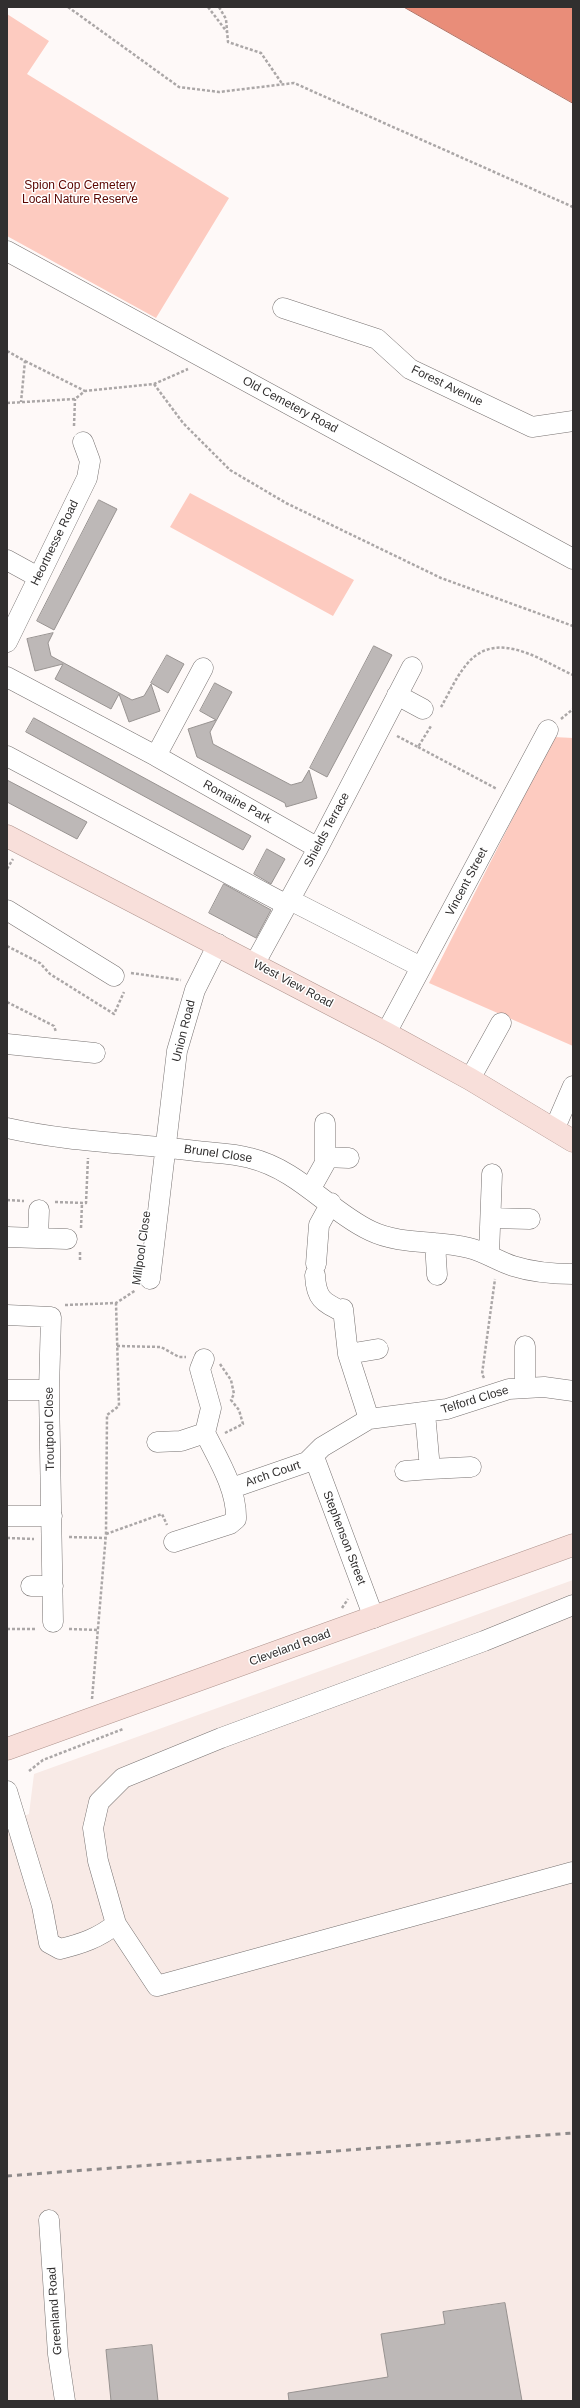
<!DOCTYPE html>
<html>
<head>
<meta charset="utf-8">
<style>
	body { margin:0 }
	#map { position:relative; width:580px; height:2408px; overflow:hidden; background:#fef9f8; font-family:Arial,sans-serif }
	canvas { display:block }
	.frame { position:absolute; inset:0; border:8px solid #312f2f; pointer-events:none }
</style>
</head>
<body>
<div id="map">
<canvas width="580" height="2408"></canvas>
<div class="frame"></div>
</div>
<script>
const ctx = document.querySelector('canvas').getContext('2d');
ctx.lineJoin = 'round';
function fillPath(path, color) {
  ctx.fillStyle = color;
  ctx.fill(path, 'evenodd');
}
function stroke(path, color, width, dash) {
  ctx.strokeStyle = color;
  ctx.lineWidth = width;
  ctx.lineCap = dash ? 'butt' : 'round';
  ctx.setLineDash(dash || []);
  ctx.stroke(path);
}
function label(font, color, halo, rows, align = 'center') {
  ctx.font = font + ' Arial,sans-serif';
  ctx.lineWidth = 3;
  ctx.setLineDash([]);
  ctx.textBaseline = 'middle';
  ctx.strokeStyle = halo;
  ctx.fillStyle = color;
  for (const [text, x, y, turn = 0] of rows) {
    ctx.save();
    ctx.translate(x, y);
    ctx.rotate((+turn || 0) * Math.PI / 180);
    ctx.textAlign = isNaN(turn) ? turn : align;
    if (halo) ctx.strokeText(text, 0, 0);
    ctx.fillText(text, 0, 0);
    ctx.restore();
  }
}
const built = new Path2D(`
	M573 1580V2401H7V1823L29 1814 34 1774Z`);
const green = new Path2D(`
	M7 14 49 41 27 74 229 198 156 318 7 236Z
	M190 493 354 580 333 616 170 527Z
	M554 737 573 738V1046L429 983Z`);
const water = new Path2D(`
	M404 7H573V103Z`);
const building = new Path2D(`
	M99 500 117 509 54 630 37 621Z
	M53 633 48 643 51 656 132 700 144 696 151 684 160 711 129 722 119 694 111 709 55 679 63 664 35 671 27 639Z
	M374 646 392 655 327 777 310 768Z
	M167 655 184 664 168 693 151 683Z
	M215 683 232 692 210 732 213 744 291 785 302 782 309 770 317 798 286 807 285 803 197 757 188 729 216 720 200 711Z
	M34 718 251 836 243 850 26 732Z
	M7 780 87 822 77 839 7 802Z
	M267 849 285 859 271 884 254 874Z
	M224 884 271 910 256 938 209 913Z
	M505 2303 522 2401H289L288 2393 388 2377 381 2334 445 2324 443 2312Z
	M152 2345 158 2401H111L106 2350Z`);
const path = new Path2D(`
	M68 7 179 87 219 92 294 83 573 207
	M208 7 227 32
	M219 7 226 19 228 42 261 53 283 85
	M7 351 25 361 21 402
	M25 361 85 391
	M154 384 183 423 230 470 286 503 441 578 573 626
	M7 403 75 399 85 391 154 384 188 369
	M74 426 75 399
	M441 707C451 690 461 665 478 654 507 635 546 663 573 675
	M561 719 573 709
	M397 736 418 747 431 726
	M418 747 497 789
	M7 869 13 859
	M7 946 40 963 50 974 114 1014 124 992
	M131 973 181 980
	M7 1002 54 1026 56 1032
	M7 1200 24 1201
	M55 1202 86 1203 88 1158
	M81 1228 82 1203
	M80 1260V1251
	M65 1305 116 1303 136 1290
	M117 1346 161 1347 179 1357H186
	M220 1364 231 1380 234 1394 231 1400 239 1410 243 1424 225 1433
	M484 1378 482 1374 495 1279
	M106 1534 162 1514 167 1525
	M69 1537 106 1538
	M7 1538 34 1539
	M342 1608 348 1599
	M7 1629H36
	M69 1629 99 1630
	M92 1699 106 1534 107 1415 119 1406 116 1303
	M29 1771 43 1760 123 1729`);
const minor = new Path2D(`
	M7 251 573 559
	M283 308 377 339 410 369 532 427 573 421
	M7 560 38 577
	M7 642 87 478 90 461 83 442
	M7 677 156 756 318 848
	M397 695 423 709
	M7 756 287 905
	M156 756 203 668
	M290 900 421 967
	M7 910 114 976
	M255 963 318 848 412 667
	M386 1033 548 730
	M7 1044 95 1053
	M470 1079 501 1023
	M7 1128C69 1142 133 1143 196 1151 213 1153 233 1153 250 1158 299 1170 329 1211 371 1231 400 1245 437 1240 469 1248 485 1252 498 1261 513 1266 532 1272 553 1274 573 1274
	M554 1130 573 1086
	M325 1157 349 1158
	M311 1188 325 1163V1123
	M491 1218 530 1219
	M7 1237 67 1239
	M38 1238 39 1210
	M435 1243 437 1275
	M489 1254 492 1174
	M316 1264 319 1225 331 1203
	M315 1275C316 1299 323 1302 343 1312
	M150 1279 177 1051 195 990 218 944
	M343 1309 348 1354 369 1419
	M7 1315 51 1317 49 1390 53 1622
	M525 1346V1387
	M348 1354 378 1349
	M204 1359 200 1369 211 1408 205 1433
	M7 1390H49
	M425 1413 430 1469 471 1467
	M157 1442 181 1441 205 1433C218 1459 237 1489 236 1519L230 1524 174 1542
	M314 1457 374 1618
	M405 1471 430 1469
	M232 1488 307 1462 322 1447 369 1419 447 1409 509 1389 544 1387 573 1391
	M7 1516H52
	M31 1586H53
	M573 1605 484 1641 221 1738 123 1778 99 1802 93 1828 98 1861 116 1924 157 1986 573 1872
	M7 1791 42 1906 49 1943 60 1949C81 1944 99 1938 116 1924
	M49 2220 58 2354 65 2401`);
const major = new Path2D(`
	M7 836 386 1033 470 1079 573 1141
	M7 1749 573 1545`);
const rail = new Path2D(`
	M7 2176 573 2133`);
const parkNames = [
	["Spion Cop Cemetery",80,186],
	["Local Nature Reserve",80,200]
];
const streetNames = [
	["Forest Avenue",447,386,26],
	["Old Cemetery Road",290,405,28],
	["Heortnesse Road",55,543,-64],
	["Romaine Park",237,802,29],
	["Shields Terrace",327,830,-62],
	["Vincent Street",467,882,-62],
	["West View Road",293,984,28],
	["Union Road",184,1031,-76],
	["Brunel Close",218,1154,8],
	["Millpool Close",142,1248,-82],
	["Telford Close",475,1400,-17],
	["Troutpool Close",50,1429,-91],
	["Arch Court",273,1474,-19],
	["Stephenson Street",344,1538,69],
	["Cleveland Road",290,1648,-20],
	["Greenland Road",55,2311,-94]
];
fillPath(built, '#f8eae6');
fillPath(green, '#fdcbc0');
fillPath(water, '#e98d79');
stroke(water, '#b27163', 1);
fillPath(building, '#bdb8b7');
stroke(building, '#989391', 1);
stroke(minor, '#777271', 21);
stroke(major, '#af948e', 23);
stroke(path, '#aba7a7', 2.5, [3, 2]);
stroke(minor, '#fff', 20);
stroke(major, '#f8dfda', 22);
stroke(rail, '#8e8a8a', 3, [5, 5]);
label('12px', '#5a0500', '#fff', parkNames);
label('12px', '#312f2f', '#fff', streetNames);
</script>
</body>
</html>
